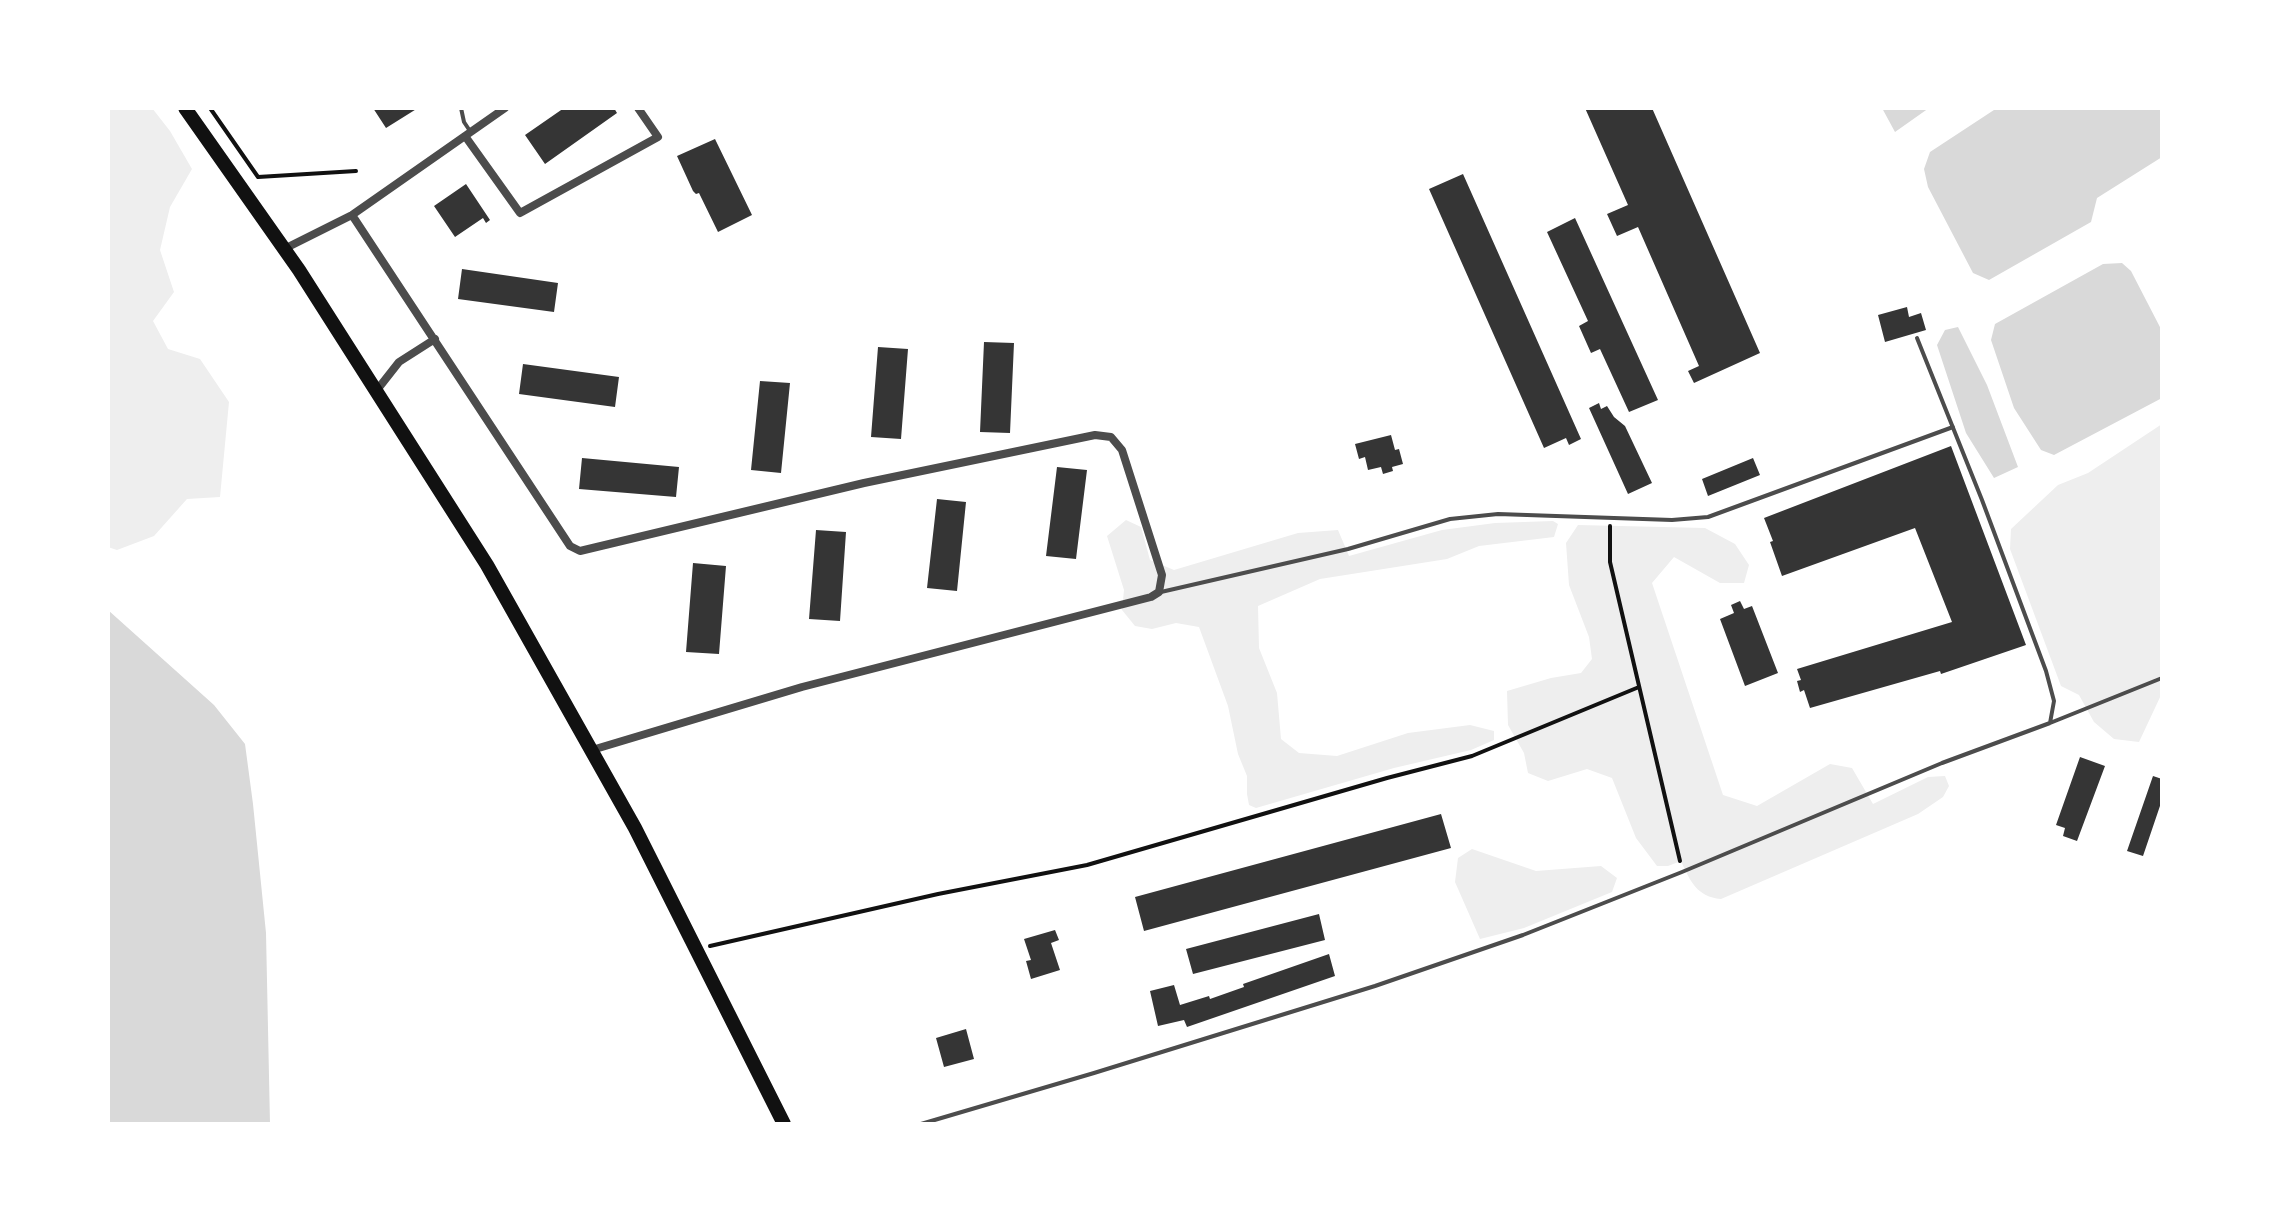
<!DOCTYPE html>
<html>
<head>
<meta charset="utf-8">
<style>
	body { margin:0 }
	#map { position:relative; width:2270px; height:1232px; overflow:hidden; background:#fff; font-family:"Zilla Slab",serif }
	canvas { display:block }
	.frame { position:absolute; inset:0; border:110px solid #fff; pointer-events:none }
</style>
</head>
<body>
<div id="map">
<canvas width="2270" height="1232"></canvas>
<div class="frame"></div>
</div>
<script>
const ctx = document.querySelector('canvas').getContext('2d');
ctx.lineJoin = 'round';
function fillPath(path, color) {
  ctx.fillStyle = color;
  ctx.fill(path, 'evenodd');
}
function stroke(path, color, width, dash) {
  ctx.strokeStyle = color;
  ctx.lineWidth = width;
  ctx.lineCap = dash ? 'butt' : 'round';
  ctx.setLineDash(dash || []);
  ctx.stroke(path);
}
const green = new Path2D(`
	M108 108H152L170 131 192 169 170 207 160 250 174 292 153 321 168 349 200 359 229 402 220 497 187 499 154 536 117 550 108 547Z
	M2162 424V693L2139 742 2114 739 2094 722 2079 695 2061 686 2010 549 2011 529 2058 485 2088 473Z
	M1126 520 1141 527 1150 560 1174 570 1298 533 1338 530 1349 556 1442 530 1495 523 1553 521 1558 524 1554 537 1479 546 1447 559 1320 579 1258 606 1259 648 1277 693 1281 739 1299 753 1337 756 1408 733 1470 725 1494 731V740L1471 750 1394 768 1256 808 1249 805 1247 794V776L1238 754 1228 706 1199 627 1176 623 1152 629 1135 626 1122 610 1124 590 1107 536Z
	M1578 525 1705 528 1735 544 1749 565 1744 583H1720L1674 557 1652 583 1723 795 1757 806 1830 764 1852 768 1873 804 1928 777 1945 776 1949 786 1943 797 1918 814 1721 899C1697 897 1690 881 1681 861L1668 866H1657L1636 838 1612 778 1587 769 1548 781 1528 773 1524 753 1508 725 1507 691 1551 678 1581 673 1592 659 1589 637 1569 585 1566 543Z
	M1472 849 1536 871 1601 866 1617 878 1612 892 1524 928 1480 939 1455 882 1458 858Z`);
const water = new Path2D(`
	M1882 108H1929L1895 132Z
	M1997 108H2162V157L2097 198 2091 222 1989 280 1973 273 1928 187 1924 169 1930 152Z
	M2122 263 2131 271 2162 331V398L2054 455 2041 450 2014 408 1991 340 1995 324 2103 264Z
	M1958 327 1987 385 2018 467 1994 478 1966 433 1937 345 1945 330Z
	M108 610 214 705 245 744 253 804 266 933 270 1124H108Z`);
const building = new Path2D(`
	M373 108H418L386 128Z
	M564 108H614L617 113 545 164 525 135Z
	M1585 108H1652L1760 353 1694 383 1688 371 1699 366 1638 227 1617 236 1607 214 1628 205Z
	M715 139 752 215 718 232 699 193 696 194 693 191 677 156Z
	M1463 174 1581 439 1569 445 1566 438 1544 448 1429 189Z
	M466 184 490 220 486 223 483 218 455 237 434 206Z
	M1575 218 1658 400 1629 412 1600 349 1591 353 1579 326 1588 321 1547 232Z
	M462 269 558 283 554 312 458 299Z
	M1907 307 1909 317 1921 313 1926 330 1885 342 1878 315Z
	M984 342 1014 343 1010 433 980 432Z
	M878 347 908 349 901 439 871 437Z
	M523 364 619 377 615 407 519 394Z
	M760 381 790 383 781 473 751 470Z
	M1599 403 1601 409 1607 406 1614 417 1625 426 1652 483 1628 494 1589 408Z
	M1391 435 1395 450 1399 449 1403 464 1392 467 1393 471 1383 474 1381 467 1368 470 1365 457 1359 459 1355 444Z
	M1951 446 2026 645 1941 674 1940 671 1810 708 1804 690 1800 692 1797 681 1801 680 1797 669 1952 622 1915 528 1782 576 1770 542 1773 541 1764 518Z
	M582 458 679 467 676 497 579 489Z
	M1753 458 1760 475 1708 496 1702 479Z
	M1057 467 1087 470 1076 559 1046 556Z
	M937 499 966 502 957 591 927 588Z
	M816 530 846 532 840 621 809 619Z
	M693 563 726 566 719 654 686 652Z
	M1740 601 1744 609 1752 606 1778 673 1745 686 1720 619 1734 613 1731 605Z
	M2080 757 2105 766 2077 841 2063 836 2065 828 2056 825Z
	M2153 776 2162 779V800L2143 856 2127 851Z
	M1441 814 1451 848 1144 931 1135 897Z
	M1319 914 1325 940 1193 974 1186 949Z
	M1055 930 1059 940 1051 943 1060 970 1031 979 1026 961 1031 960 1024 939Z
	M1329 954 1335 976 1187 1027 1184 1020 1158 1026 1150 991 1174 985 1180 1005 1209 996 1210 999 1244 987 1243 984Z
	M966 1029 974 1059 944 1067 936 1038Z`);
const path = new Path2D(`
	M210 108 258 177 356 171
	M1610 526V562L1680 861
	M710 946 938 894 1087 865 1387 778 1472 756 1639 687`);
const service = new Path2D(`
	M461 108 464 122 470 131
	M1917 338 1982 500 2046 671 2054 701 2050 723
	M1161 592 1348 549 1450 519 1498 514 1672 520 1708 517 1953 427
	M921 1124 1094 1073 1375 986 1523 935 1682 872 1942 763 2050 723 2162 678`);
const minor = new Path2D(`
	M465 136 520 213 658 137 638 108
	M352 215 570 546 580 551 864 483 1095 435 1111 437 1122 450 1162 575 1159 592 1151 597 802 687 592 750
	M284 249 352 215 505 108
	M377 390 399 362 435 339`);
const primary = new Path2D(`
	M185 108 299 270 487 565 635 828 784 1124`);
fillPath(green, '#eee');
fillPath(water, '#d9d9d9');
fillPath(building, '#353535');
stroke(path, '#111', 4);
stroke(service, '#4c4c4c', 4);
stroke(minor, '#4c4c4c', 8);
stroke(primary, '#111', 14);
</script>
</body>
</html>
